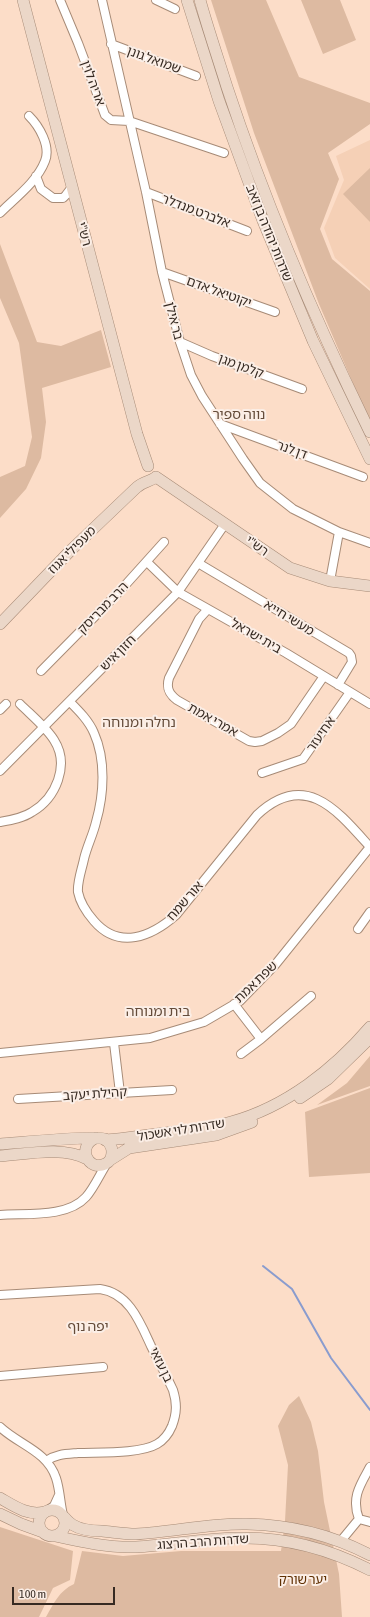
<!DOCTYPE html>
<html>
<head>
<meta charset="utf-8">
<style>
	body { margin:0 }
	#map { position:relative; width:370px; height:1617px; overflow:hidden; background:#fcddc8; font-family:"Asap Condensed",sans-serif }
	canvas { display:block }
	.scale { position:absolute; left:12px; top:1587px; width:103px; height:18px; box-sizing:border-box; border:2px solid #362a22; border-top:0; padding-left:5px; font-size:12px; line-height:14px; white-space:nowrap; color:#362a22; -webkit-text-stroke:3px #fbeee6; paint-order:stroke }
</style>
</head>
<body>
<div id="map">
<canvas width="370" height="1617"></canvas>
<div class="scale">100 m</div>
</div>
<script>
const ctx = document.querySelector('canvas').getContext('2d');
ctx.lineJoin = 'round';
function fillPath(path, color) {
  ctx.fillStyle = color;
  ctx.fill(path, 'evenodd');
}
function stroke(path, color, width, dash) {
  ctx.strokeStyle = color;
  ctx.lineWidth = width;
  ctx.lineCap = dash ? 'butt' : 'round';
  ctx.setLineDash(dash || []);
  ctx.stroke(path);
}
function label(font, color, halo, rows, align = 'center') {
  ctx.font = font + ' "Asap Condensed","Noto Sans Hebrew",sans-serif';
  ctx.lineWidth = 4;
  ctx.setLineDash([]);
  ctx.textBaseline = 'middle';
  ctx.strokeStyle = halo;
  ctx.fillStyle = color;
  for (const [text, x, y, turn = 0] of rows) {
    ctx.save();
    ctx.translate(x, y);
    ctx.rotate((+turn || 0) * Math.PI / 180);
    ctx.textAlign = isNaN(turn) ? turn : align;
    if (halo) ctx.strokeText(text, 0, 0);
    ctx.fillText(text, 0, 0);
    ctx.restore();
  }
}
const built = new Path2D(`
	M370 140V289L335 258 324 228 344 180 336 156Z`);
const green = new Path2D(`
	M211 0H266L299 77 370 103V124L328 153 339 179 320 229 332 259 370 291V423L319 304 254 133Z
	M301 0H340L356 40 323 54Z
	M370 168V222L343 194Z
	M0 244 37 342 61 346 101 330 111 367 42 388 46 422 41 458 26 489 0 518V477L25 466 32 437 19 343 0 298Z
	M370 1056V1086L317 1105 347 1083Z
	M370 1088V1173L309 1177 305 1112Z
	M299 1396 311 1422 318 1451 324 1502 339 1574 342 1617H46C54 1603 59 1591 74 1584L82 1551 123 1556 181 1551H281L285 1521 288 1465 278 1426 289 1405Z
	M0 1527 73 1551 70 1580 53 1588 39 1617H0Z`);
const stream = new Path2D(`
	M263 1266 292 1289 331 1358 370 1410`);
const street = new Path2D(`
	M60 0 78 43 105 115 111 120 129 121 224 153
	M102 0 146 192 162 272 180 342 191 375 202 396 243 459 260 483 293 509 339 532 330 581
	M156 0 175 9
	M111 44 196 76
	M36 176 41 189 53 198H63L66 195 72 187
	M146 192 247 231
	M0 213C15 198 37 182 45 161 51 146 39 126 29 116
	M162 272 275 312
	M180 342 212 356 302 389
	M220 424 363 477
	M339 532 370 543
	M147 562 178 592 286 653 370 704
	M198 563 349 653 351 656 352 662 338 685
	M208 609 199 619 169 678C166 688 169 694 177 700L249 741 255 742 262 741 278 733 291 724 324 676
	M41 671 119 592 164 542
	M70 702C79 711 89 721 94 733 106 760 104 794 96 822 93 835 87 846 84 859 82 869 77 882 78 892 80 902 87 913 94 921 119 950 151 937 176 915L257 815C305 770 337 810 370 847
	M0 710 6 704
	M0 771 178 592 225 524
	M262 773 303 759 350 692
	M0 822C11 820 23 818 32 812 56 798 70 765 54 740 46 727 31 715 20 704
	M358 929 370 912
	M234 1004 261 1039 311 996
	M114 1043 120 1093
	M0 1053 150 1038 204 1022 240 1001 275 965 370 847
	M241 1054 261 1039
	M18 1099 172 1090
	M0 1215C26 1213 67 1218 86 1197 94 1188 100 1174 107 1163
	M0 1295 100 1289C129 1293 140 1322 151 1346 158 1360 166 1375 173 1390 177 1403 177 1413 172 1426 169 1433 164 1440 157 1444 140 1454 98 1452 78 1453 66 1454 56 1454 46 1461
	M0 1376 103 1367
	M0 1427C19 1445 47 1451 56 1478 60 1490 60 1503 63 1515
	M370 1467C360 1485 351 1498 359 1519L370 1522
	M48 1510 54 1506 59 1495
	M340 1542 359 1519`);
const secondary = new Path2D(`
	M23 0 137 434 148 466
	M187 0 219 101 263 221 313 341 370 459
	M200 0C208 29 218 58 227 87 266 205 315 320 370 432
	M156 477 290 568 330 581 370 586
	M0 624 71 550 136 488C143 481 150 482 156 477
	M300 1098 328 1079 370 1038
	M105 1140C125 1139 145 1135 165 1133 188 1130 210 1128 231 1122 286 1107 334 1069 370 1027
	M0 1144C17 1143 94 1135 105 1139 109 1142 112 1147 112 1152 112 1157 110 1162 105 1164 88 1172 76 1146 96 1138
	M0 1156C27 1154 63 1146 87 1159
	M110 1160 129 1148 216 1135 252 1122
	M0 1498C14 1506 28 1516 44 1512
	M39 1523a13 13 0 1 1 26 0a13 13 0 1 1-26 0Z
	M0 1514 21 1524 43 1532
	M64 1517C67 1520 69 1523 73 1525 81 1530 93 1531 102 1531 113 1532 125 1534 136 1534 173 1532 210 1523 247 1524 290 1525 332 1535 370 1555
	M55 1536C82 1542 109 1548 136 1547 172 1545 209 1537 245 1538 289 1538 331 1550 370 1570`);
const streetNames = [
	["שמואל גונן",154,60,20],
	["אריה לוין",93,83,70],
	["אלברט מנדלר",196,211,21],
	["שדרות יהודה בן זאב",269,233,68],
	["רש\"י",84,234,75],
	["יקוטיאל אדם",219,292,20],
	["בר אילן",174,321,76],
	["קלמן מגן",241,366,20],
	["דן לנר",292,450,20],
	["רש\"י",257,546,35],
	["מעפילי אגוז",72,550,-45],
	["הרב מבריסק",103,608,-46],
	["מעשי חייא",289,618,31],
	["בית ישראל",256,636,30],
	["חזון איש",118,653,-45],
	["אמרי אמת",213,720,29],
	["אחיעזר",321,734,-55],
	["אור שמח",185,901,-49],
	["שפת אמת",256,982,-44],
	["קהילת יעקב",95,1094,-4],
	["שדרות לוי אשכול",181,1130,-9],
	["בן עזאי",161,1365,64],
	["שדרות הרב הרצוג",203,1542,-4]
];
const parkNames = [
	["יער שורק",303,1580]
];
const neighbourhoodNames = [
	["נווה ספיר",239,415],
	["נחלה ומנוחה",139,723],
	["בית ומנוחה",158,1012],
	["יפה נוף",88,1327]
];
fillPath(built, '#f5d0b6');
fillPath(green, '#ddbaa1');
stroke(stream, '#8a9cce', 2);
stroke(street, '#a78b77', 10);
stroke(secondary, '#a78b77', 12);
stroke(street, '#fff', 8);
stroke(secondary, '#ebd7c8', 11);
label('13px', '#362a22', '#fbeee6', streetNames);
label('13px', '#603104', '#fbeee6', parkNames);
label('14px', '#654c3a', '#fbeee6', neighbourhoodNames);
</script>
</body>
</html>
